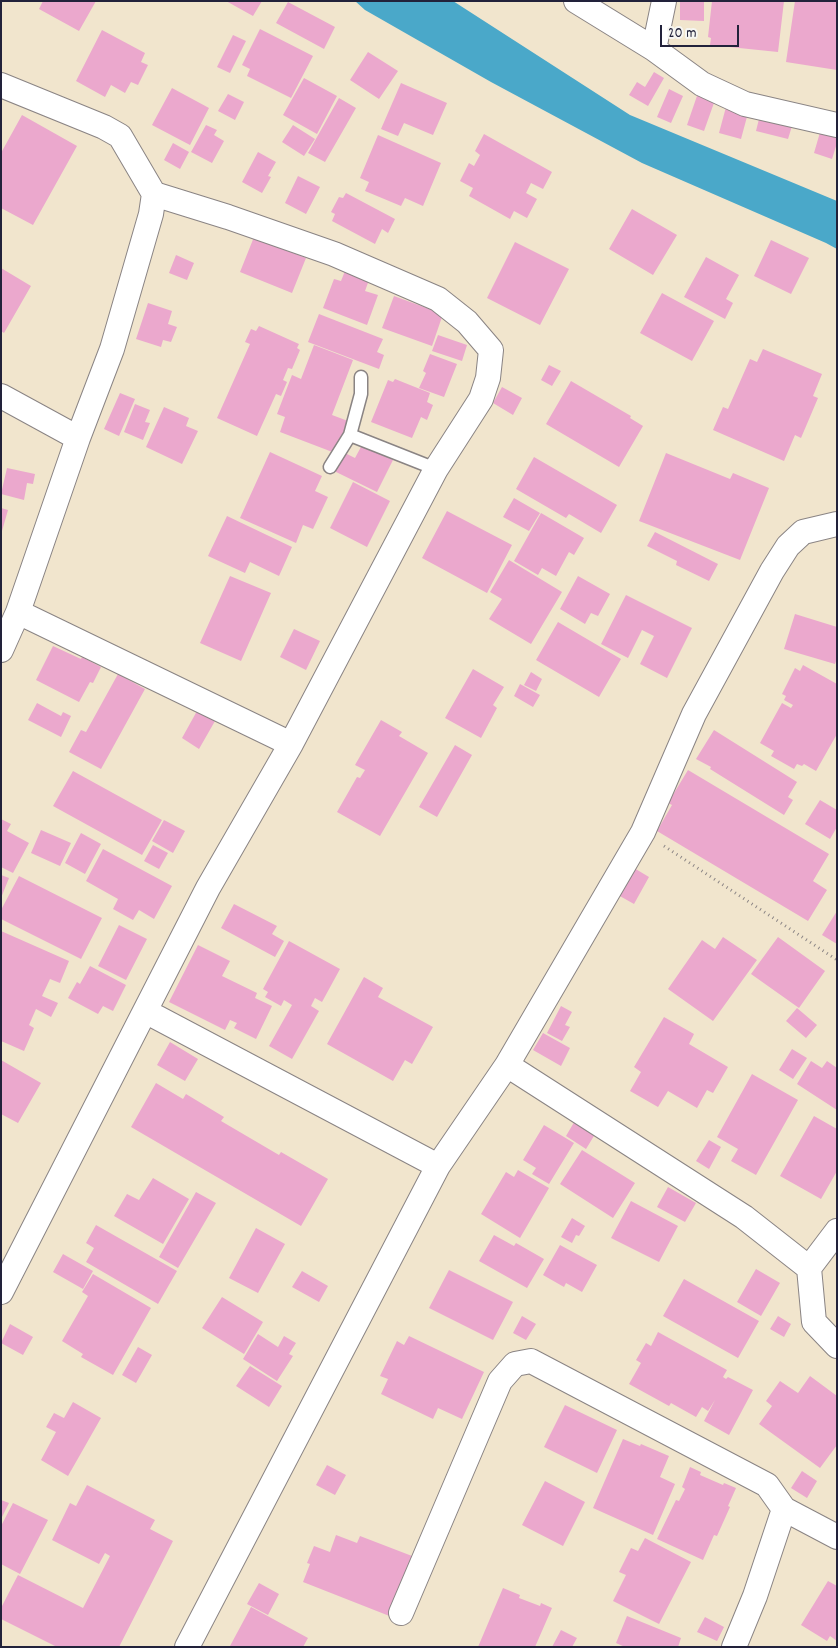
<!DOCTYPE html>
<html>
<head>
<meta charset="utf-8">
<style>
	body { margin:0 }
	#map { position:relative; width:838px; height:1648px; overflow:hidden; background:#f1e5cd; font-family:Dekko,sans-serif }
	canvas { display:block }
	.frame { position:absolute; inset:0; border:2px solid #22223b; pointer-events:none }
	.scale { position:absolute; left:660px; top:25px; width:79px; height:22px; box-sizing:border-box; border:2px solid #22223b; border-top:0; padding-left:6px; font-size:15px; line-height:18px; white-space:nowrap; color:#22223b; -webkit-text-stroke:4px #f6f6f2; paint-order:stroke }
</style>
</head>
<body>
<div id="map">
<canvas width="838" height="1648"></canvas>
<div class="frame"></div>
<div class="scale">20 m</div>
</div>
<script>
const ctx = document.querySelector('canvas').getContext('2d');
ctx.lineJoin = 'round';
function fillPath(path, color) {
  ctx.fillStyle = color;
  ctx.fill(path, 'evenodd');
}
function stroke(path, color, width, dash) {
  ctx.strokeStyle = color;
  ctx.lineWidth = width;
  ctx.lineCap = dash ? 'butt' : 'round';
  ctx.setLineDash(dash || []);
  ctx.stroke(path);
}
const water = new Path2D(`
	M355 1H453L630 115 837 201V249L826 243 642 163 491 82 365 10Z`);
const building = new Path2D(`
	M43 1H96L79 31 39 9Z
	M226 1H262L253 16Z
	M680 1H704V21L680 20Z
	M712 1H784L778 52 710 45 711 38 708 37Z
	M795 1H837V70L786 62Z
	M288 2 335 27 324 49 276 23Z
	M260 29 313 56 291 98 247 76 250 69 242 65Z
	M102 30 145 53 141 62 148 65 138 85 131 82 125 93 111 85 105 97 76 81Z
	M233 35 246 41 230 73 217 67Z
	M368 52 398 71 379 99 350 80Z
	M654 72 664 78 648 106 629 95 637 82 645 87Z
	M304 78 337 96 317 134 283 115Z
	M401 83 447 103 433 135 404 123 398 136 381 129Z
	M172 88 209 108 190 145 152 125Z
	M669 89 683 96 671 123 657 117Z
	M698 93 715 100 704 131 687 125Z
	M228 94 244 102 235 120 218 111Z
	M339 98 356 108 325 162 308 153Z
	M726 107 748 113 741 139 719 133Z
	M761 111 792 126 788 139 756 131Z
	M22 115 77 146 33 225 1 208V153Z
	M206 125 217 130 214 135 224 141 212 163 191 152Z
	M293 125 315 139 304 156 282 142Z
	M821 129 837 134V143L832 159 814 153Z
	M484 134 552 172 543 189 531 183 526 193 537 199 527 218 514 211 510 219 469 196 473 188 460 181 469 163 474 166 480 155 475 151Z
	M378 135 441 163 423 206 405 198 401 206 365 191 369 182 360 178Z
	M173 143 189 152 180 169 164 160Z
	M258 152 276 162 268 176 271 177 262 193 242 182Z
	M298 176 320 187 306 214 285 203Z
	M346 193 395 219 388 233 382 229 375 244 332 221 335 214 331 212 339 197 343 198Z
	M632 209 677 235 653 275 609 249Z
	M254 237 306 258 292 293 240 272Z
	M771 240 809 258 791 294 754 276Z
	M515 242 569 269 540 325 487 298Z
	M176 255 194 263 187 280 169 273Z
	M706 257 739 275 726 299 733 303 725 319 684 297Z
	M1 268 31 286 4 333 1 331Z
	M345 271 369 280 365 291 378 295 367 325 323 308 334 279 341 281Z
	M662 293 714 321 692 361 640 333Z
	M394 296 443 314 432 346 382 328Z
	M148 303 172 311 168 324 177 327 171 342 163 340 161 347 136 339Z
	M319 314 383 339 377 352 384 355 379 369 308 342Z
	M259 326 299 344 297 348 300 350 292 369 288 368 283 380 287 382 281 396 276 394 257 436 217 418 250 344 245 342 251 329 256 331Z
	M438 335 467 345 462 361 432 351Z
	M314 345 353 360 332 415 348 421 335 453 280 432 285 417 277 414 292 375 301 379Z
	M763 349 822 374 813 396 818 398 801 438 795 435 784 461 713 430 723 407 728 409 750 359 757 362Z
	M430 354 457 364 444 397 419 388 426 373 423 371Z
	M549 365 561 371 552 386 541 380Z
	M395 379 430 393 427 402 433 405 427 420 421 417 412 438 371 422 388 380 393 382Z
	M571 381 631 416 630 418 643 426 619 467 546 424Z
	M502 387 522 398 513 415 493 403Z
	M120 393 135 399 119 436 104 429Z
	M135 404 150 410 145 422 150 423 143 440 124 432Z
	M164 407 189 418 186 426 198 431 182 464 146 447Z
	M362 445 393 460 377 492 332 470 341 451 355 458Z
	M270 452 322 476 315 491 328 497 313 529 303 525 296 543 240 518Z
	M666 453 730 479 733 473 769 488 740 560 639 521Z
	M534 457 617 505 601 533 569 514 566 518 516 489Z
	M7 468 35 474 33 484 27 483 24 500 1 494Z
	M353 482 390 501 367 547 330 528Z
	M514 498 540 513 529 531 503 517Z
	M1 508 8 510 2 531H1Z
	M447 511 512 545 487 593 422 558Z
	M541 513 584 538 574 555 569 552 556 576 542 568 538 575 514 561Z
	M227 516 292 547 279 576 250 562 245 573 208 556Z
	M655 532 718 564 709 581 676 565 677 561 647 546Z
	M509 560 562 592 531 644 489 619 502 599 490 592Z
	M230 576 271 593 241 661 200 643Z
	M578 576 610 594 598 616 591 613 585 624 560 609Z
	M626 595 692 628 667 678 640 664 654 636 642 630 628 658 601 644Z
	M795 614 837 627V658L835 664 784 649Z
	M558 622 621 659 599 697 536 660Z
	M294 629 320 641 306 670 280 657Z
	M53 646 81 659 82 657 101 667 93 683 90 682 79 702 36 680Z
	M803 665 837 684V734L816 771 804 764 802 766 797 764 794 769 771 756 774 751 760 743 782 703 791 708 793 705 784 700 786 696 782 694 795 668 800 671Z
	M473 669 504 687 493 705 497 708 481 738 445 718Z
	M531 672 542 679 536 691 524 685Z
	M118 674 145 689 101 769 69 752 81 730 86 732Z
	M520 684 540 695 533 707 514 696Z
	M37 703 61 716 63 712 71 716 61 737 28 720Z
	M197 711 215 721 199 749 182 738Z
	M381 720 402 732 399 736 428 753 380 836 337 812 357 777 360 778 365 770 355 765Z
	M714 730 797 782 788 797 793 800 784 815 710 769 711 767 696 759Z
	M455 745 472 755 437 817 419 807Z
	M688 770 829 854 813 881 827 890 808 921 657 831 672 805 668 803Z
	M73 771 162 820 142 855 53 806Z
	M820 800 837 810V827L830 839 805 824Z
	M1 819 11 824 7 831 29 843 13 873 1 867Z
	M164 820 185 831 173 853 152 841Z
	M41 830 71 843 60 866 31 853Z
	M81 833 101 844 85 874 65 863Z
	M153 845 168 853 159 869 144 861Z
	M103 849 172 886 154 919 139 910 133 920 113 909 118 899 86 881Z
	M634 868 649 877 634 904 618 895Z
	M1 875 9 878 1 898Z
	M19 876 102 918 81 959 1 919V910Z
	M234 904 277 926 272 934 284 941 275 957 221 928Z
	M837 911V944L822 935Z
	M119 925 147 939 126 980 98 966Z
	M1 931 69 961 60 983 50 979 42 996 58 1003 51 1017 36 1009 29 1025 34 1028 24 1051 1 1041Z
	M723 937 757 960 713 1021 668 989 702 940 715 949Z
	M778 937 825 971 799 1008 751 974Z
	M289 941 340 969 322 1002 315 998 311 1006 319 1011 292 1059 269 1046 292 1005 284 1000 281 1006 265 997 268 992 263 989Z
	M198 945 230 961 222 976 257 993 255 998 272 1006 256 1039 234 1028 237 1023 230 1020 225 1030 169 1002Z
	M90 966 126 985 113 1011 103 1006 98 1014 68 998 77 982 80 984Z
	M364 977 383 988 378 997 433 1027 412 1064 405 1060 393 1081 327 1044Z
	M561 1006 572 1012 565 1025 570 1027 562 1041 547 1033Z
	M797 1008 817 1025 806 1038 786 1021Z
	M664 1017 694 1034 689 1044 728 1067 713 1093 707 1090 697 1108 668 1091 658 1107 630 1091 641 1072 634 1067Z
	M543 1033 570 1048 561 1066 533 1050Z
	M170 1042 198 1059 185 1081 157 1065Z
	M792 1049 807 1058 793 1079 779 1070Z
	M1 1060 41 1083 18 1123 1 1114Z
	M811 1061 822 1068 827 1061 837 1068V1110L797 1084Z
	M752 1074 798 1100 756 1175 731 1161 738 1149 717 1137Z
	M156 1083 183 1099 186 1094 224 1117 221 1121 279 1155 281 1152 328 1179 301 1226 131 1127Z
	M814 1116 837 1129V1171L821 1199 780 1176Z
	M576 1119 597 1131 586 1149 566 1136Z
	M544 1125 574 1143 549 1184 532 1174 536 1168 523 1160Z
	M709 1140 721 1147 709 1169 696 1161Z
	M582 1150 635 1183 613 1218 560 1184Z
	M518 1170 549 1188 520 1238 481 1214 506 1172 514 1177Z
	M153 1178 189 1199 163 1244 114 1216 127 1194 139 1200Z
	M668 1187 696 1203 685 1222 657 1207Z
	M196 1192 216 1203 178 1268 159 1257Z
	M631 1201 678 1226 659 1262 611 1238Z
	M572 1218 585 1226 579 1236 576 1235 572 1243 561 1237Z
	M96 1225 177 1271 158 1304 86 1262 94 1248 86 1243Z
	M256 1228 285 1244 258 1293 229 1278Z
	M494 1235 514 1246 516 1243 544 1259 527 1288 479 1261Z
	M560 1245 597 1265 582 1292 566 1283 564 1287 543 1275Z
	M63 1254 93 1271 83 1289 53 1272Z
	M756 1269 780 1283 761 1316 737 1302Z
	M449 1270 513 1302 493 1340 429 1308Z
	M302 1271 328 1286 319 1302 292 1287Z
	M93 1274 151 1308 113 1375 81 1357 83 1354 62 1341 88 1296 82 1292Z
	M684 1279 759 1321 738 1358 663 1316Z
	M222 1297 263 1322 244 1354 202 1328Z
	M522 1316 536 1324 526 1340 513 1333Z
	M778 1316 791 1324 784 1337 770 1329Z
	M10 1324 33 1337 23 1355 1 1343Z
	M658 1332 727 1370 723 1377 726 1379 728 1377 753 1390 729 1435 704 1421 715 1400 708 1411 702 1407 696 1417 671 1403 669 1406 629 1384 641 1363 636 1360 646 1343 651 1346Z
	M258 1334 278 1347 284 1336 296 1343 289 1354 293 1356 277 1381 243 1359Z
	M409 1336 484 1372 462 1419 438 1408 433 1419 381 1394 388 1379 380 1376 397 1341 404 1345Z
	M138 1347 152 1355 136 1383 122 1375Z
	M250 1366 282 1386 269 1407 236 1386Z
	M810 1376 837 1396V1445L820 1468 759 1424 772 1406 766 1401 780 1381 798 1393Z
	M73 1402 101 1418 68 1476 41 1460 56 1432 46 1427 54 1413 64 1418Z
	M565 1405 617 1430 597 1473 544 1447Z
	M623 1439 640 1446 641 1444 669 1456 660 1477 675 1484 653 1535 593 1508Z
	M327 1465 346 1475 335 1495 316 1485Z
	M690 1467 701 1472 700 1475 723 1485 724 1483 736 1488 728 1506 730 1507 717 1536 714 1535 703 1560 657 1539 676 1500 679 1501 685 1489 682 1487Z
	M802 1471 817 1481 807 1498 791 1488Z
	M545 1481 585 1502 563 1546 522 1525Z
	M87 1485 155 1520 150 1529 173 1541 119 1647H57L1 1619V1608L18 1575 83 1608 110 1556 105 1553 99 1564 52 1540 70 1503 76 1506Z
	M1 1500 9 1503 1 1519Z
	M13 1503 48 1520 20 1574 1 1564V1526Z
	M336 1535 357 1543 360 1536 412 1556 405 1572 409 1573 392 1617 303 1582 310 1564 307 1563 314 1546 330 1552Z
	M645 1538 691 1562 659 1624 613 1601 626 1575 619 1572 631 1548 638 1551Z
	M828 1581 837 1586V1641L830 1636 827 1641 801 1625Z
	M259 1583 279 1594 268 1615 247 1604Z
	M503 1588 520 1595 519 1598 540 1606 541 1603 552 1608 535 1647H478Z
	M251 1607 308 1638 303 1647 230 1646Z
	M627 1616 681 1638 678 1647H625L616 1643Z
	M705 1617 724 1627 717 1641 697 1632Z
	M561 1630 577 1638 572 1647H552Z`);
const path = new Path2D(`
	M664 846 837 960`);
const lane = new Path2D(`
	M350 435 436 469
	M330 467 350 435 361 394V377`);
const street = new Path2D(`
	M576 1 654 49 702 84 745 104 837 125
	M654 49 664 1
	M1 85 104 127 120 136 154 194 151 214 112 349 78 438 18 612 1 650
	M1 396 78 438
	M18 612 291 744
	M145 1011 438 1166
	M507 1065 744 1217 809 1268
	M837 1231 809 1268 814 1322 837 1346
	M1 1292 208 888 291 744 436 469 481 399 488 378 491 350 467 322 438 299 334 254 228 217 154 194
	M784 1509 837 1537
	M401 1613 500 1381 515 1364 531 1361 767 1485 784 1509 755 1596 734 1647
	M187 1647 438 1166 507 1065 643 832 694 714 772 571 788 546 803 532 837 524`);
fillPath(water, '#4aa8c9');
fillPath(building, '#eba8cd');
stroke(lane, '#8a8484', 15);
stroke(street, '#8a8484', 26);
stroke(path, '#8a8484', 3, [1, 4]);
stroke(lane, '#fff', 12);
stroke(street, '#fff', 24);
</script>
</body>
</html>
